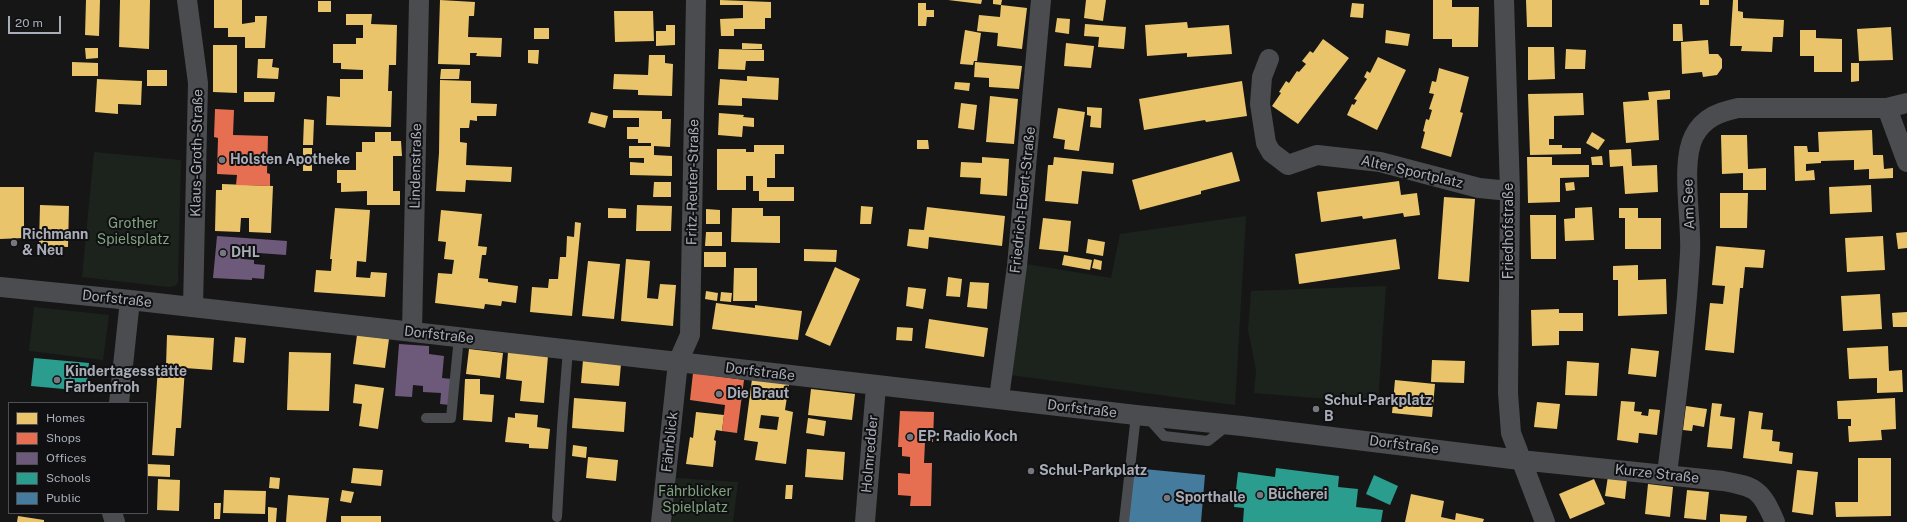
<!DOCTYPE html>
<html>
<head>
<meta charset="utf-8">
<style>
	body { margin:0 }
	#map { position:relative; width:1907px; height:522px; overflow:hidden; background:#161616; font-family:"Public Sans",sans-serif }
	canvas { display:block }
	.legend { position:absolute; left:8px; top:402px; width:140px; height:112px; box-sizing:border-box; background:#101012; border:1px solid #4d4f54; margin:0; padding:5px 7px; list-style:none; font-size:12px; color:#a8adb7 }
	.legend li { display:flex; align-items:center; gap:8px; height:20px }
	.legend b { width:20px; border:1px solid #4d4f54 }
	.scale { position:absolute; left:8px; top:16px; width:53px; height:18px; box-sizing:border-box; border:2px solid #a8adb7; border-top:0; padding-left:5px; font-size:12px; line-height:14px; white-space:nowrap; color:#a8adb7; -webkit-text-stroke:3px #101012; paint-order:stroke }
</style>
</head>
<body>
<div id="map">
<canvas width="1907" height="522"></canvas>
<ul class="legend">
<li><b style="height:11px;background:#e9c46a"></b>Homes</li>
<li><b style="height:11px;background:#e76f51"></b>Shops</li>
<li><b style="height:11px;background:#6d597a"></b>Offices</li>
<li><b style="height:11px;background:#2a9d8f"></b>Schools</li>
<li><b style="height:11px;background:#457b9d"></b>Public</li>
</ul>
<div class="scale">20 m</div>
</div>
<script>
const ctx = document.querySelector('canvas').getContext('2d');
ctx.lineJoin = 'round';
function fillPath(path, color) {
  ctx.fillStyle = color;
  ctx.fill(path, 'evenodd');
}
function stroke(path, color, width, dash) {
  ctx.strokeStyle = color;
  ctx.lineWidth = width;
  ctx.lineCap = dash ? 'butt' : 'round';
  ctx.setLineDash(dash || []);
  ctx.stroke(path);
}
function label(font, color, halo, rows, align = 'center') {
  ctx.font = font + ' "Public Sans",sans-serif';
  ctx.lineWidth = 4;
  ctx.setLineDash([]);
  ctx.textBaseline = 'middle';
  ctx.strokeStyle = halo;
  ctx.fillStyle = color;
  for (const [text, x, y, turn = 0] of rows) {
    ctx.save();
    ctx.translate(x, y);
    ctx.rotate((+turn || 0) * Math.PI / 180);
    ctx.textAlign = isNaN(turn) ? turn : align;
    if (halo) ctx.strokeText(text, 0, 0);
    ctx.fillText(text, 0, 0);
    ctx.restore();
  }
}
const green = new Path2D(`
	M94 152 181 160 178 282 175 286 168 287 82 277Z
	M1246 216 1235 405 1010 375 1026 264 1111 278 1120 234Z
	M1386 286 1378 403 1254 393 1256 370 1248 330 1251 291Z
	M34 307 109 315 103 360 29 351Z
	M676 478 738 482 733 522H672Z`);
const homes = new Path2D(`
	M86 0H100L99 36 85 35Z
	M120 0H150L149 49 119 47Z
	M214 0H242V24L255 22V16H267L265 48H245V37H228V28H214Z
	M440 0 475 2 474 16H469L468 37 502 38 501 57 476 56 477 53H470V65L438 64Z
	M720 0 771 2V18H765V29H734V36H721L720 19 743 18V5H720Z
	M948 0H982L981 4Z
	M993 0H1002L1001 5 993 4Z
	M1086 0H1106L1103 21 1084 18Z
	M1433 0H1452V7H1479L1478 47H1452V39H1433Z
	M1526 0H1552V27H1527Z
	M1700 0H1709V5H1700Z
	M1733 0H1738V11L1743 12V18L1784 20 1783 37H1773L1772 52 1741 51 1742 46H1730Z
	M318 1H331V12H318Z
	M918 3H926V10H934V17H927L926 26H918Z
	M1352 3 1364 4 1363 18 1350 17Z
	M1001 5 1027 8 1022 49 997 46 998 33 977 31 979 15 1000 17Z
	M614 11H653L654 41 615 42Z
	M346 14H372L371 24 397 25 396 65H389L388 91H392L391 127 326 125 327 96 340 97V79H363V70L341 69V63H333V44H356V38H363V25H346Z
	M1057 18 1070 19 1069 34 1055 32Z
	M1187 22 1188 28 1229 25 1232 54 1187 57V53L1147 56 1145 25Z
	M1085 24 1126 27 1124 49 1098 47 1099 37 1084 36Z
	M1673 24H1682L1683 41H1673Z
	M666 25H675V45L656 46V31H666Z
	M1891 27 1893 60 1859 61 1857 29Z
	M534 28H549V39H534Z
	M965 30 981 33 977 61H974L973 65 960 64Z
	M1386 30 1410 34 1408 46 1385 43Z
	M1800 30H1816V38L1842 39V72H1814V56H1800Z
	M1323 39 1349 58 1298 124 1272 106 1281 93 1279 92 1286 81 1289 83 1297 71 1299 72 1306 64 1302 61 1310 51 1313 53Z
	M1708 40 1709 54H1718L1722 59V68L1717 75 1703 77 1702 72 1682 74 1681 42Z
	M742 43 762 44V49H742Z
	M1066 43 1094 46 1091 68 1064 66Z
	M213 45H237V93L213 92Z
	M1528 47H1554L1555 79 1528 80Z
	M85 48H98V58L86 59Z
	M719 49 764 50V61H746L745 70 718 69Z
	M1566 49 1586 50 1585 69H1565Z
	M528 50H539L538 64 528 63Z
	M649 55H665V63L673 64 672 96 638 95V90L613 89 614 74 648 75Z
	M1378 57 1406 70 1377 130 1347 115 1352 104 1354 105 1357 100 1354 99 1367 79 1364 77 1367 71 1370 73Z
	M258 59H273L272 67 279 68 278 79 257 78Z
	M72 62 98 63V76H72Z
	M975 62 1022 66 1019 89 989 87V78L974 77Z
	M1851 63H1859V81L1851 82Z
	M1439 68 1469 77 1460 112 1463 113 1451 157 1421 148 1425 132 1423 131 1426 119 1429 120 1432 110 1429 109 1434 94 1429 93 1432 81 1436 82Z
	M441 69H460L459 79H440Z
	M147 70H167V86H147Z
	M747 76 779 78 778 100 742 98V106L718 105 720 79 747 81Z
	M97 79 142 81 141 105 118 104V114L95 112Z
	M440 80 471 81V103L497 104 496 116H477V121L470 120 469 128H460V142L467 143 466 165 512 167 511 182 466 180 465 192 436 191 439 153Z
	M1242 81 1247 116 1206 122 1205 120 1144 130 1139 99Z
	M955 82 970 83 969 91 954 89Z
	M1670 90V99L1657 100 1659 140 1626 143 1623 102 1649 100 1648 92Z
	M244 92H275L274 102H244Z
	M1583 93 1584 115 1554 116V139H1549V145H1562V148H1581V154L1530 155 1528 94Z
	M990 96 1018 99 1014 144 986 142Z
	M961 103 977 105 974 130 958 128Z
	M1087 107 1102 108 1101 128 1090 127 1091 116 1087 115Z
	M1058 108 1085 112 1079 151 1064 149 1065 140 1053 138Z
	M613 110 662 111V119H671L670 147 654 146V155L672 156V176L630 175V162L644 163V158H629V146H651V143H638V139H627V127H639V118H613Z
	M591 112 608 116 605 128 588 123Z
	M719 113 744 115 743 117 754 118V127L743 126 742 137 718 135Z
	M304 119 314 120 313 145H303Z
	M1872 130 1873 155H1883L1884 169 1893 168V178L1869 179V169L1854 170V160L1821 161V163L1806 164V171L1814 170 1815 180 1795 181 1794 146H1807L1808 152H1819L1818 132Z
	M375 132H391V141H401L402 156H393V191H400V205H367V191L341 192V183H337V170H356V152H362V142H375Z
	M1592 132 1605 140 1598 150 1586 143Z
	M1721 135H1747L1748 169 1766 168V190H1743V173L1722 174Z
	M917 140H928L929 149H917Z
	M754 145H784V154H775V178H767V187H794V201H759V191H753V176H746V190H717V149H746V152H754Z
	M303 148H312V171H303Z
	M1631 149 1632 166 1657 165 1658 192 1625 194 1623 166 1610 167 1609 150Z
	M1232 152 1240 181 1201 191V194L1140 210 1132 180Z
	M1602 156 1603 165H1592L1591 157Z
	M982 157 1009 159 1007 196 980 194 981 178 960 177 961 162 982 163Z
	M1054 157 1114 163 1113 174 1082 171 1078 204 1045 201 1048 165H1053Z
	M1527 157H1552V165H1589V177L1560 178V202L1528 203Z
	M1399 181 1401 195 1417 193 1420 215 1404 217 1403 213 1363 219 1362 216 1321 222 1317 192Z
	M654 182H671V197H653Z
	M1574 182 1575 190 1566 191 1565 183Z
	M222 184 273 186 271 233 249 232V218H241L240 232 215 231 216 190H222Z
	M1871 185 1872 212 1830 214 1829 187Z
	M0 187H24V238L0 239Z
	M1720 193H1748L1747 228H1720Z
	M1444 197 1475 199 1469 282 1438 279Z
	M40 205 69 206 68 247 39 246Z
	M637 205 672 206 671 231H636Z
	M861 206 873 207 871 224H860Z
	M927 207 1005 216 1002 246 929 237 928 249 907 246 909 229 924 230Z
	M1592 207 1594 240 1565 241 1564 219 1575 218V208Z
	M335 208 370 210 366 262 357 261 356 277 370 278 371 272 387 273 385 297 314 292 316 270 331 271 332 259H330Z
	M608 208 626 209V218H608Z
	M732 208H763V216H780V243L731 242Z
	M1619 208H1638V218H1661V249H1625V218H1619Z
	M706 209 720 210V224H706Z
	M441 210 482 214 478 246 487 247 486 255H482L479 278 488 279V282L518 286 516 303 502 301 501 306 485 304 484 309 435 303 438 273 452 274 454 260 444 259 446 242 438 241Z
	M1530 215H1556V259H1531Z
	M1043 218 1071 221 1068 252 1039 249Z
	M575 222 581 223 572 316 530 312 532 287 548 288 549 279H558L560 257H566L567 236 574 237Z
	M706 232H722V246H705Z
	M1907 232V248L1898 249 1896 233Z
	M1883 236 1885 270 1847 272 1845 238Z
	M1088 239 1105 242 1103 256 1086 253Z
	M1396 239 1400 269 1299 284 1295 254Z
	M1716 246 1765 250 1763 268 1745 267 1743 288H1740L1734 353 1705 350 1710 303 1723 304 1725 286 1712 285Z
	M804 249 837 250 836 262 804 261Z
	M704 252H726V267H704Z
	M1064 255 1092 260 1090 270 1062 265Z
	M626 259 650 261 647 298 658 299 660 284 676 285 673 326 621 321Z
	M1094 259 1102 261 1101 270 1092 268Z
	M588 261 620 264 614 319 582 316Z
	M1638 265V280L1666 279 1667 314 1618 316V280H1613V266Z
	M835 267 860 279 830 346 805 335Z
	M734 268H757V301H733Z
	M948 277 962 279 960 297 946 296Z
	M970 282 989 283 987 309 967 307Z
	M908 287 926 289 923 309 906 306Z
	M706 291 718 293 717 301 705 299Z
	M721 292 732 293 731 302 720 301Z
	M1880 294 1882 329 1843 331 1841 296Z
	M716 303 755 308V305L802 311 798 340 712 329Z
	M1559 309V313H1583V331H1559V345L1532 346 1531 310Z
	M1907 312V327H1893L1892 313Z
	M929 319 988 328 984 357 925 348Z
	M897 327 913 328 912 341 896 340Z
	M167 335 214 338 212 370 185 368 181 428H176L174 456 152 455 158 367H166Z
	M357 335 389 339 385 368 353 364Z
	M235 337 246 338 244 363 233 362Z
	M1888 346 1889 371 1902 370 1903 392 1877 393V378L1849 379 1847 348Z
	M1631 348 1659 351 1656 377 1628 374Z
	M469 349 503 353 500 378 466 374Z
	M289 352 331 353 329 411 287 410Z
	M508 352 548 356 544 403 520 401 522 381 506 379Z
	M583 360 621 364 619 386 581 383Z
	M1432 360 1465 361 1464 383 1431 382Z
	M1567 361 1599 363 1597 396 1565 395Z
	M465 379H480V394L494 395 492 422 463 420Z
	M752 379 789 384 785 410 793 412 786 464 755 460 758 442 744 440ZM761 415 779 417 777 430 759 428Z
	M1395 380 1435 384 1432 417 1392 413Z
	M355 384 384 388 378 429 359 426 362 404 353 403Z
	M811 389 855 394 852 420 808 415Z
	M574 398 626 402 624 432 572 428Z
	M1895 398 1896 429 1881 430 1882 440 1849 442 1848 426H1851V419H1838L1837 401Z
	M1621 401 1635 402 1634 411 1642 412 1641 415 1648 416 1649 409 1660 410 1657 435 1639 433 1638 443 1617 440Z
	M1537 402 1560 404 1557 429 1534 427Z
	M1712 403 1722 404 1720 416 1735 418 1732 449 1707 447Z
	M1686 406 1707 409 1704 427 1693 425 1692 431 1683 430Z
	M1749 411 1763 413 1761 429 1773 430 1772 441 1780 442 1779 451 1793 453 1792 464 1743 458Z
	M696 412 724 415 722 431 716 430 714 440 716 441 713 467 686 464 690 437 693 438Z
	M515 413 538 415 537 427 550 429 548 449 529 448V444L505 442 508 417 515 418Z
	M808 418 826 421 824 436 806 433Z
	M573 445 587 447 586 458 572 456Z
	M807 449 845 452 843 480 805 477Z
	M588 457 618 460 616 481 586 478Z
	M1858 458H1891V516L1836 517 1835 502H1858Z
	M147 464 170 465V477L147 476Z
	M353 468 383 470 381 486 351 483Z
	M1797 470 1818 472 1813 515 1792 512Z
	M1608 476 1627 479 1625 499 1605 496Z
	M270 477 280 478 279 489 269 488Z
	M158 479 180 480 179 511 157 510Z
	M1594 479 1605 504 1570 519 1559 494Z
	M1648 484 1673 487 1670 517 1645 514Z
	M786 485H793L792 499H785Z
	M224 490 266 491 265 514 223 513Z
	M342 490 354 492 351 503 340 501Z
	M1687 490 1709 492 1706 520 1684 518Z
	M1411 494 1444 501 1441 517 1455 520 1456 513 1484 519 1483 522H1405Z
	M288 495 329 498 326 522H286Z
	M214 503H221L220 519H214Z
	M268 507 277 508 276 522H268Z
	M1720 514 1747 516 1746 522H1720Z
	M18 516 44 520V522H17Z
	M341 516H381V522H341Z`);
const shops = new Path2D(`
	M215 109 234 110 233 135 268 136 267 173 270 174V186L236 185 237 175 217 174 218 138 214 137Z
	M693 373 744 380 737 433 722 431 725 405 690 400Z
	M900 411 934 412 933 442H925L924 463H932L931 506H910L911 496 898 495V473L910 474V457L902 456V447H898Z`);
const offices = new Path2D(`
	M217 236 287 241 286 255 244 252 243 259 254 260V264L265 265 264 279 252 278V280L213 278Z
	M399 344 429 346V354L444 356 442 378 452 379 450 405 440 404 441 393 423 392V386L413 385 412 397 395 396Z`);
const schools = new Path2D(`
	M34 358 89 363 86 391 31 386Z
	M1276 468 1339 476 1338 487 1358 489 1356 507 1383 510 1381 522H1243L1244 508 1234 507 1238 472 1275 477Z
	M1374 475 1398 486 1390 505 1366 494Z`);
const public = new Path2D(`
	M1134 468 1205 475 1201 522H1128Z`);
const lane = new Path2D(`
	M426 418H451L459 337
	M1148 418 1164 436 1208 441 1227 426
	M557 517 562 427 568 349
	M1124 522 1136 415`);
const street = new Path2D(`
	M187 0 198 83 193 307
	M1504 0 1510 191 1508 393 1511 433 1545 522
	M1269 59 1262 77 1260 104 1266 143 1271 152 1288 165 1317 155 1380 162 1479 188 1510 191
	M1887 108 1907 103
	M0 287 130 300 678 362 1136 415 1242 426 1520 460 1723 481C1757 487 1761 490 1775 522
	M412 332 419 0
	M999 398 1017 266 1041 0
	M119 403 130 300
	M1667 474C1676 401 1686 327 1690 253 1692 221 1680 163 1694 136 1704 117 1720 112 1738 108H1887L1907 162
	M112 513 115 522
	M661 522 678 362 690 335 696 0
	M865 522 876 386`);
const markers = [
	[222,160,4,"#75787f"],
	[14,243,4,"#75787f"],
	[223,253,4,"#75787f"],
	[57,380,4,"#75787f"],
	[719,394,4,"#75787f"],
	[1316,409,4,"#75787f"],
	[910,437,4,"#75787f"],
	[1031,471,4,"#75787f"],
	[1260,495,4,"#75787f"],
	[1167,498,4,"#75787f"]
];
const streetNames = [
	["Klaus-Groth-Straße",197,153,-89],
	["Lindenstraße",416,166,-89],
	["Alter Sportplatz",1412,172,13],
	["Fritz-Reuter-Straße",693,182,-89],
	["Friedrich-Ebert-Straße",1023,200,-84],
	["Am See",1689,204,-92],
	["Friedhofstraße",1509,231,-90],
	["Dorfstraße",117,299,6],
	["Dorfstraße",439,335,6],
	["Dorfstraße",760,372,7],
	["Dorfstraße",1082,409,7],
	["Fährblick",670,442,-84],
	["Dorfstraße",1404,445,7],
	["Holmredder",870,454,-85],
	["Kurze Straße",1657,474,6]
];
const poiNames = [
	["Holsten Apotheke",230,160],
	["Richmann",22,235],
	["& Neu",22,251],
	["DHL",231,253],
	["Kindertagesstätte",65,372],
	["Farbenfroh",65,388],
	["Die Braut",727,394],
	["Schul-Parkplatz",1324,401],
	["B",1324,417],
	["EP: Radio Koch",918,437],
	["Schul-Parkplatz",1039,471],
	["Bücherei",1268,495],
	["Sporthalle",1175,498]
];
const parkNames = [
	["Grother",133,224],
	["Spielsplatz",133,240],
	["Fährblicker",695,492],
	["Spielplatz",695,508]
];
fillPath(green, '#1c231d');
fillPath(homes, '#e9c46a');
fillPath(shops, '#e76f51');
fillPath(offices, '#6d597a');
fillPath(schools, '#2a9d8f');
fillPath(public, '#457b9d');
stroke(lane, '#4a4c4f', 10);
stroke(street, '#4a4c4f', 20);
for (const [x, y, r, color] of markers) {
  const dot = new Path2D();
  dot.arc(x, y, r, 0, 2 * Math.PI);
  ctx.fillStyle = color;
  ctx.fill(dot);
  stroke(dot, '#101012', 1.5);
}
label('14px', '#a8adb7', '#101012', streetNames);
label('bold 14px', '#a8adb7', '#101012', poiNames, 'left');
label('14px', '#80a27f', '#101012', parkNames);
</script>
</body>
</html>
